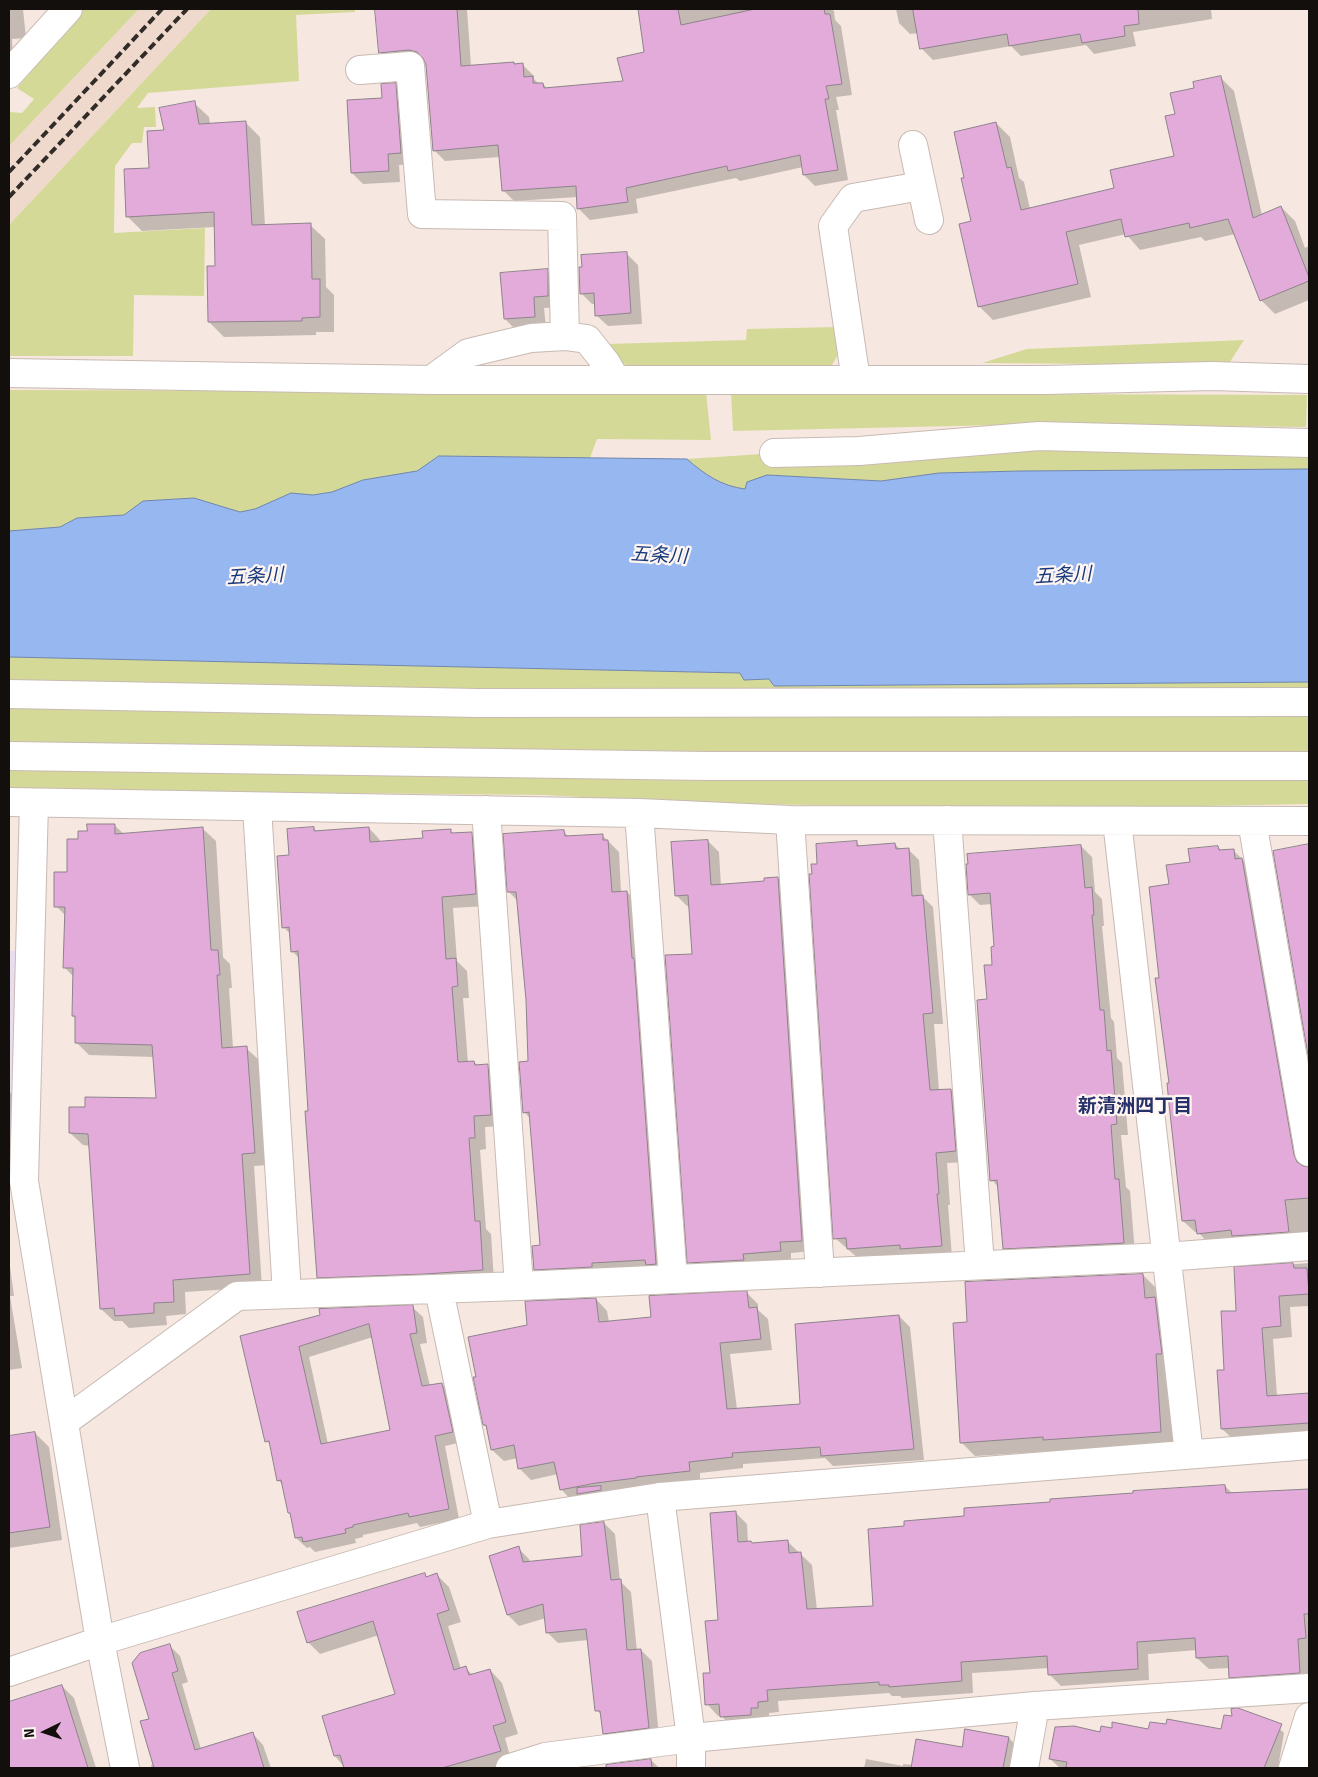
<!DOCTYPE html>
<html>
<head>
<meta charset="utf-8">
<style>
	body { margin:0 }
	#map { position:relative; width:1318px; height:1777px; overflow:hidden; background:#f6e8e0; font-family:"Fira Sans",sans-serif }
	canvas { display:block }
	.frame { position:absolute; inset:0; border:10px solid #130f0c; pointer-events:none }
	.north { position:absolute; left:20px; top:1707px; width:50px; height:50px; -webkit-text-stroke:4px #fff6f2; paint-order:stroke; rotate:266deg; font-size:14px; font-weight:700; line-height:20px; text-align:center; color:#130f0c }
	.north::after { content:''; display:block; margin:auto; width:18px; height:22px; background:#130f0c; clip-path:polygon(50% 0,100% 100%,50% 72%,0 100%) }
</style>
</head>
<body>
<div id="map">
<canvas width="1318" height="1777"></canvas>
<div class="frame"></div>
<div class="north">N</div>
</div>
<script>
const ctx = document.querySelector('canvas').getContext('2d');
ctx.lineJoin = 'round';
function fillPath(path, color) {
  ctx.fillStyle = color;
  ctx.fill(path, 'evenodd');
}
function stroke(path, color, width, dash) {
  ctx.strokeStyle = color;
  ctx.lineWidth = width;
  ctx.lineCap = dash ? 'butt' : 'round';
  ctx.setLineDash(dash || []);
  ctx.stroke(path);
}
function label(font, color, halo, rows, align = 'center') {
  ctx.font = font + ' "Fira Sans","Noto Sans JP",sans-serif';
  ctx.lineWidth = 4.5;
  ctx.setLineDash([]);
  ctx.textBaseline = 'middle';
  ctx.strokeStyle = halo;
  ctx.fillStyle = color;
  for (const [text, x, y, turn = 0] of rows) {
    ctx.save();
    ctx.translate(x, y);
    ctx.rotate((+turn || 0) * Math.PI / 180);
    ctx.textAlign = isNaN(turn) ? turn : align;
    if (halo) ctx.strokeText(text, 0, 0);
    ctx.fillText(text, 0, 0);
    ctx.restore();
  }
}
const built = new Path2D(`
	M139 9H211L9 225V146Z`);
const education = new Path2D(`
	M9 951H18L13 1155 9 1159Z`);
const green = new Path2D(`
	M84 9H139L9 146V112L22 113 34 99 17 88Z
	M211 9H355V12L296 15 299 81 148 93 137 108 155 107 156 127H144L142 143H132L115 166 114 233 205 228 204 296 134 295 133 356H9V225Z
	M836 327 837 356 830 369 632 368 618 361 606 344 746 340 747 329Z
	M1244 340 1228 365 982 363 1027 349Z
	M9 390 706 392 711 440 597 439 590 458 439 456 418 471 363 480 332 492 313 495 291 493 255 509 240 512 194 498 144 501 124 515 77 518 60 527 9 531Z
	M731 393 1307 395 1306 427 1043 424 733 431Z
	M1036 446 1309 451V469L1021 471 939 473 881 481 767 475 745 489 730 488 706 476 687 459 762 454Z
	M9 657 740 673 745 680 769 679 774 686 1309 682V691L716 693 9 687Z
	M9 701 1309 708V754L696 757 9 742Z
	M9 768 1309 778V804L1042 809 699 803 544 795 31 790 9 789Z`);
const water = new Path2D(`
	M439 456 687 459C704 474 721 486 745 489L747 482 767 475 881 481 939 473 1021 471 1309 469V682L774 686 769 679 744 680 740 673 9 657V531L60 527 77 518 124 515 143 501 194 498 240 512 255 509 291 493 313 495 332 492 363 480 417 471Z`);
const shadow = new Path2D(`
	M9 9H23L26 38 12 39 13 59 9 60Z
	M376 9H467L471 66 513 63 515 65H523L534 76V79L539 84H543L548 89 625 82 645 53 639 9H831L834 11 835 20 841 26 852 95 836 97 839 110H836L848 180 815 186 804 175 803 167 740 181 736 178 636 199 638 213 590 220 579 209 578 197 514 201 503 190 500 157 445 161 434 150 426 62 391 63 380 52Z
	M896 9H1211L1212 19 1133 32 1136 46 1094 54 1086 45 1021 56 1011 46 933 60 922 49 919 33 910 34 899 23Z
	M1220 77 1234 91 1262 215 1281 207 1295 221 1305 248 1309 246V300L1275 314 1261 300 1235 234 1205 241 1201 237 1140 250 1126 234 1079 245 1091 297 993 320 979 306 973 222 966 179 996 123 1010 137 1019 178 1024 182 1030 209 1116 189 1175 156 1176 115 1196 89Z
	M395 84 406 95 412 164 399 165 400 182 363 184 352 173Z
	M194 103 209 117 210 124 245 122 260 137 265 226 310 225 325 239 326 287 334 295V332H316V335L224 337 209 322 216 267 215 227 142 231 128 217 151 169 165 131Z
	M626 253 638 265 642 324 608 326 596 315V304H592L581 293Z
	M547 271 558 282 559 307 544 308 546 328 516 330 505 319Z
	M114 825 124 834 203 829 216 841 223 957 230 964 232 988H229L233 1048H246L259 1060 267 1165 254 1166 262 1287 185 1292 186 1314 166 1316 167 1325 129 1328 122 1321H114L101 1309 90 1146 83 1145 70 1133 86 1109 157 1100 154 1057 89 1055 76 1042V1019L73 1016 74 977 64 967 66 916 56 906 79 840 88 832Z
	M314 828 317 832 369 828 380 840V842L424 839 450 831 454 834 471 833 483 845 487 906 453 908 457 961 467 971 469 998H463L468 1063 474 1062 478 1066H487L499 1077 502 1126 485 1127 486 1149 480 1150 486 1229 491 1234 494 1281 330 1289 318 1277 300 959 292 951 291 934 283 927 290 856Z
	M564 832 569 837 602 835 619 852 621 892H627L638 903 666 1275 546 1280 535 1269 541 1247 531 1119 524 1112 529 1063 527 1000 518 901 509 892Z
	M708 841 719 852 721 886 766 882 778 878 789 889 813 1251 791 1253V1262L700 1273 689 1262 693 955 690 906H687L676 895Z
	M857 843 861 847 895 844 901 850 908 849 919 860 922 896 933 907 943 1024H934L939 1091 951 1090 962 1101 966 1162 947 1163 950 1205H948L952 1257 859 1259 835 1238 813 875 819 865Z
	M1309 845V1054L1275 852Z
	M1081 846 1092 857 1095 892 1102 899 1104 926H1102L1111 1018 1114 1022 1117 1058 1122 1063 1128 1135H1121L1126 1187 1130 1191 1135 1254 1015 1259 1004 1248 999 1188 992 1180 988 1000 995 948 992 904 980 905 969 894Z
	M1218 847 1222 851 1233 850 1254 871 1305 1168H1309V1242L1210 1245 1198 1232H1195L1183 1221 1160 979 1170 886 1191 863Z
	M9 1091 24 1106 16 1177 9 1176Z
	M9 1259 14 1296H10L22 1368 9 1370Z
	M1309 1263V1306L1290 1307 1292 1337 1273 1339 1277 1396 1309 1394V1436L1234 1440 1222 1429 1225 1371 1238 1312 1235 1269Z
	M1143 1275 1157 1289 1158 1301 1169 1312 1175 1446 1059 1454 1056 1451 975 1456 961 1442 968 1323Z
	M747 1293 758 1304V1310L768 1319 772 1350 730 1354 737 1409 801 1405 899 1316 910 1327 924 1460 833 1466 825 1458 743 1464V1468L700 1473V1482L572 1501 561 1489 558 1474 531 1480 519 1468 518 1458 504 1461 492 1450 488 1428 484 1425 528 1326 596 1299 607 1311 609 1322 652 1318Z
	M412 1307 423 1317 427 1343 420 1344 430 1386 442 1384 453 1395 462 1442 445 1446 459 1519 420 1527 417 1523 363 1535V1537L355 1539 356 1543 315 1552 310 1547 307 1548 296 1538 291 1515 289 1513 283 1485 278 1480 271 1446 267 1441 241 1336ZM373 1337 392 1431 328 1444 309 1357Z
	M35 1433 49 1447 62 1540 9 1548V1437Z
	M1225 1486 1233 1494 1309 1489V1684L1242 1689 1230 1677V1668L1209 1669 1197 1658V1650L1148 1654 1149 1680 1061 1686 1050 1675 1049 1668 972 1673 973 1693 902 1698 900 1696H892L889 1693 778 1701 779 1712 769 1713V1719L732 1728 721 1715 718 1716 707 1704 735 1512 747 1524 748 1543 753 1544 787 1541 812 1565 817 1610 875 1607 905 1527 1051 1503Z
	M604 1523 615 1534 620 1581 631 1592 637 1651 641 1650 652 1661 659 1738 615 1744 604 1733 602 1716 597 1710 589 1640 558 1643 547 1632 546 1618 519 1626 508 1615 491 1556 518 1548 529 1559 530 1562 583 1557Z
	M424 1575 427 1578 437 1575 449 1587 461 1622 448 1626 461 1669 465 1668 473 1675 490 1670 502 1683 518 1734 505 1738 512 1763 495 1768H345L335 1756 397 1694 379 1635 320 1654 308 1642Z
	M170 1646 180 1656 188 1682 182 1684 201 1749 253 1734 263 1745 271 1768H152L151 1765 154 1764 150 1719Z
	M62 1686 74 1698 96 1768H9V1703Z
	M1273 1722 1284 1733 1278 1768H1121L1119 1725 1149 1730 1167 1726 1222 1731Z
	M1009 1738 1019 1749 1016 1768H864L866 1759 903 1766V1764L913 1765 963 1749Z
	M1115 1744 1110 1768H1060L1050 1759Z
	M651 1760 659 1768H607V1766Z`);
const building = new Path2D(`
	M375 9H457L461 66 514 62V64L523 63 524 77 533 76V83H543L544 88 623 81 617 58 644 52 638 9H678L681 25 755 9H824L825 14H830L842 84 826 86 829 99H825L838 170 803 175 800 155 728 171 727 166 626 188 628 202 577 209 576 186 502 191 498 145 433 151 426 65 423 58 417 52 409 50 379 53Z
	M913 9H1138L1139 24 1124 26 1125 36 1082 43 1080 34 1009 46 1007 34 920 49Z
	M1221 76 1253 218 1281 206 1309 277V281L1260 301 1228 219 1190 228 1189 223 1125 237 1121 219 1066 232 1078 284 978 307 959 224 971 221 961 178H964L954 132 996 122 1007 168 1011 167 1021 210 1114 188 1110 170 1174 156 1165 116 1175 114 1170 93 1194 88 1193 82Z
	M396 83 401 153 388 154 389 171 351 173 347 100 382 98 381 84Z
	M195 101 199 124 246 121 252 225 311 223 312 279H320V317L302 318V321L208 322 207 266H215L214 212 126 217 124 169 149 168 147 131 164 130 159 108Z
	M627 252 631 313 595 316 594 293 580 294 579 267H582L581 255Z
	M548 269V296L534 297 535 317 504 319 500 273Z
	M87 824H115V834L203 827 211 950H218L220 975H217L222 1048 247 1046 255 1153 242 1154 250 1274 173 1280 174 1302 154 1303V1313L115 1316 114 1308 100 1309 88 1134 69 1133V1107H85V1097L156 1098 152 1045 75 1043V1016H72L73 968H63L65 907H54V872H67V839H78V831H87Z
	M314 827V831L369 827 370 842 423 838 422 831 451 829V833L472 832 476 894 442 897 446 959 456 958 458 986 452 987 458 1062 474 1061 475 1065 488 1064 491 1115 474 1116 475 1138H469L475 1221H480L483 1270 425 1274 317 1278 305 1111H308L298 951 291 952 289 927 282 928 277 856 289 855 287 829Z
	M564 830 565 836 603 834V840H608L612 892 627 891 632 958H634L656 1264 646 1265 645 1260 592 1263V1267L534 1270 532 1246 540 1245 529 1112 523 1113 519 1062 528 1061 526 1000 516 892H507L503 834Z
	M708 840 711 885 764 881V878L778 877 802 1241 780 1242 781 1251 743 1254 744 1260 687 1263 665 955 692 954 688 895 675 896 671 842Z
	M857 841V846L895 843 896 849 909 848 912 896 923 895 933 1013 923 1014 930 1090 951 1089 956 1151 936 1153 939 1194H937L942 1246 900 1249V1245L847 1249 846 1238 833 1239 809 874H812L811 864H817L816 844Z
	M1309 844V1061L1273 851Z
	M1081 845 1085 888 1092 887 1094 915H1092L1100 1010H1104L1107 1051 1111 1050 1117 1124 1111 1125 1115 1179H1119L1124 1243 1003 1249 997 1180 990 1181 977 1000 987 999 984 965H992L991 947 994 946 990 893 968 895 966 864H968L967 854Z
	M1218 846 1219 850 1234 849 1235 859 1242 858 1294 1155 1297 1162 1303 1166 1309 1167V1198L1285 1200 1289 1232 1232 1236 1231 1230 1197 1234 1195 1220 1182 1221 1169 1104 1167 1083H1169L1155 978H1159L1149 887 1169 884 1166 865 1190 862 1188 849Z
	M1293 1263 1294 1268H1307L1309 1294 1279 1296 1281 1326 1262 1328 1267 1396 1309 1393V1423L1221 1429 1217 1370H1224L1221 1311H1236L1234 1267Z
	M1143 1274 1145 1298 1155 1297 1162 1354H1156L1161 1432 1043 1440V1437L960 1443 953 1323 967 1322 965 1282Z
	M747 1291 749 1308 757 1307 761 1339 720 1343 727 1409 800 1404 795 1324 899 1315 914 1449 821 1456 820 1447 732 1453 733 1457 689 1462 690 1471 636 1477V1478L596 1483 560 1490 554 1462 518 1469 514 1445 491 1450 486 1425H483L473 1377H476L468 1337 527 1325 525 1301 596 1298 599 1322 651 1317 649 1296Z
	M413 1305 417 1333 410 1334 422 1386 442 1383 453 1432 435 1436 449 1509 409 1517 408 1513 353 1525V1527L345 1529 346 1533 303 1542 302 1537 295 1538 290 1513H288L281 1480 277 1481 269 1441 265 1442 240 1336 320 1315 319 1309ZM369 1324 390 1430 321 1444 299 1347Z
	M35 1432 50 1527 9 1533V1436Z
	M1225 1485 1226 1493 1309 1489V1614H1304L1306 1638 1298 1639 1300 1673 1229 1678 1228 1656 1196 1658 1195 1638 1137 1642 1138 1669 1048 1675 1047 1656 961 1662 962 1681 889 1687V1685H879V1682L767 1690 768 1701 758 1702V1708H751V1715L720 1717 719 1704 705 1705 703 1673H710L705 1621 718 1620 710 1513 736 1511 738 1542 751 1541 752 1543 788 1540 789 1553 801 1552 807 1609 873 1606 868 1529 904 1526V1521L964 1516V1508L1050 1502V1499L1133 1493V1491Z
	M601 1486V1490L577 1494V1488Z
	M604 1522 611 1580 621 1579 627 1650 641 1649 649 1728 603 1734 600 1711H595L586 1629 546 1633 543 1604 507 1615 489 1556 519 1546 523 1562 582 1556 580 1525Z
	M425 1573 426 1577 437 1573 449 1610 437 1614 454 1670 466 1666 469 1675 490 1669 506 1722 493 1726 501 1751 442 1768H344L340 1755 334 1756 322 1716 395 1694 373 1621 307 1643 297 1612Z
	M170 1644 178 1671 172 1673 195 1750 253 1732 264 1768H154L140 1721 149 1719 132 1663 140 1653Z
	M62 1685 88 1768H9V1702Z
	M1238 1708 1282 1724 1264 1768H1066L1067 1762 1049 1759 1055 1727 1074 1726 1100 1732 1101 1726 1112 1728V1722L1148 1729 1150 1722 1166 1724 1167 1719 1221 1729 1224 1715 1232 1716 1231 1709Z
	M965 1729 1009 1737 1003 1768H911L916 1739 962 1747Z
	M651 1759 652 1768H606V1765Z`);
const minor = new Path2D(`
	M360 70 410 66 422 214 562 216 565 336
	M9 74 68 9
	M913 145 929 220
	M9 373 431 380H1045L1212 376 1309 379
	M431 380 468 353 531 338 565 336 587 339 606 363 616 380
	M856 380 833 226 853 198 921 186
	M774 453 859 451 1039 436 1309 443
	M9 694 478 703 1309 702
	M9 756 707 766H1309
	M9 802 639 813 790 820 1309 821
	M34 803 24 1181 100 1641 125 1768
	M257 807 287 1294
	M486 810 519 1286
	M639 813 673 1279
	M790 820 820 1273
	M947 820 980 1265
	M1117 821 1189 1454
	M1252 821 1309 1152
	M439 1290 488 1524
	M64 1422 237 1296 519 1286 1166 1257 1309 1246
	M660 1497 691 1738V1768
	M9 1672 100 1641 488 1524 660 1497 1309 1445
	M510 1768 545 1757 691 1738 1035 1706 1309 1688
	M1024 1768 1035 1706
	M1293 1768 1309 1717`);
const rail = new Path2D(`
	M9 172 162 9
	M9 197 187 9`);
const waterNames = [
	["五条川",659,556,3],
	["五条川",1063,576,-3],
	["五条川",255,577,-3]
];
const neighbourhoodNames = [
	["新清洲四丁目",1135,1107]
];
fillPath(built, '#efd9cd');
fillPath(education, '#e9dcef');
fillPath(green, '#d5d997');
fillPath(water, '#96b7f0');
stroke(water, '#6f85ac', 1);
fillPath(shadow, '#0003');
fillPath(building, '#e2abda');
stroke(building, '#8e828c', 1);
stroke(minor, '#c8bab3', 30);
stroke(minor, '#fff', 28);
stroke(rail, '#312c28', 4, [8, 4]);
label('italic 19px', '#173a7c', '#fff6f2', waterNames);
label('bold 19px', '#26316a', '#fff6f2', neighbourhoodNames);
</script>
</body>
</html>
